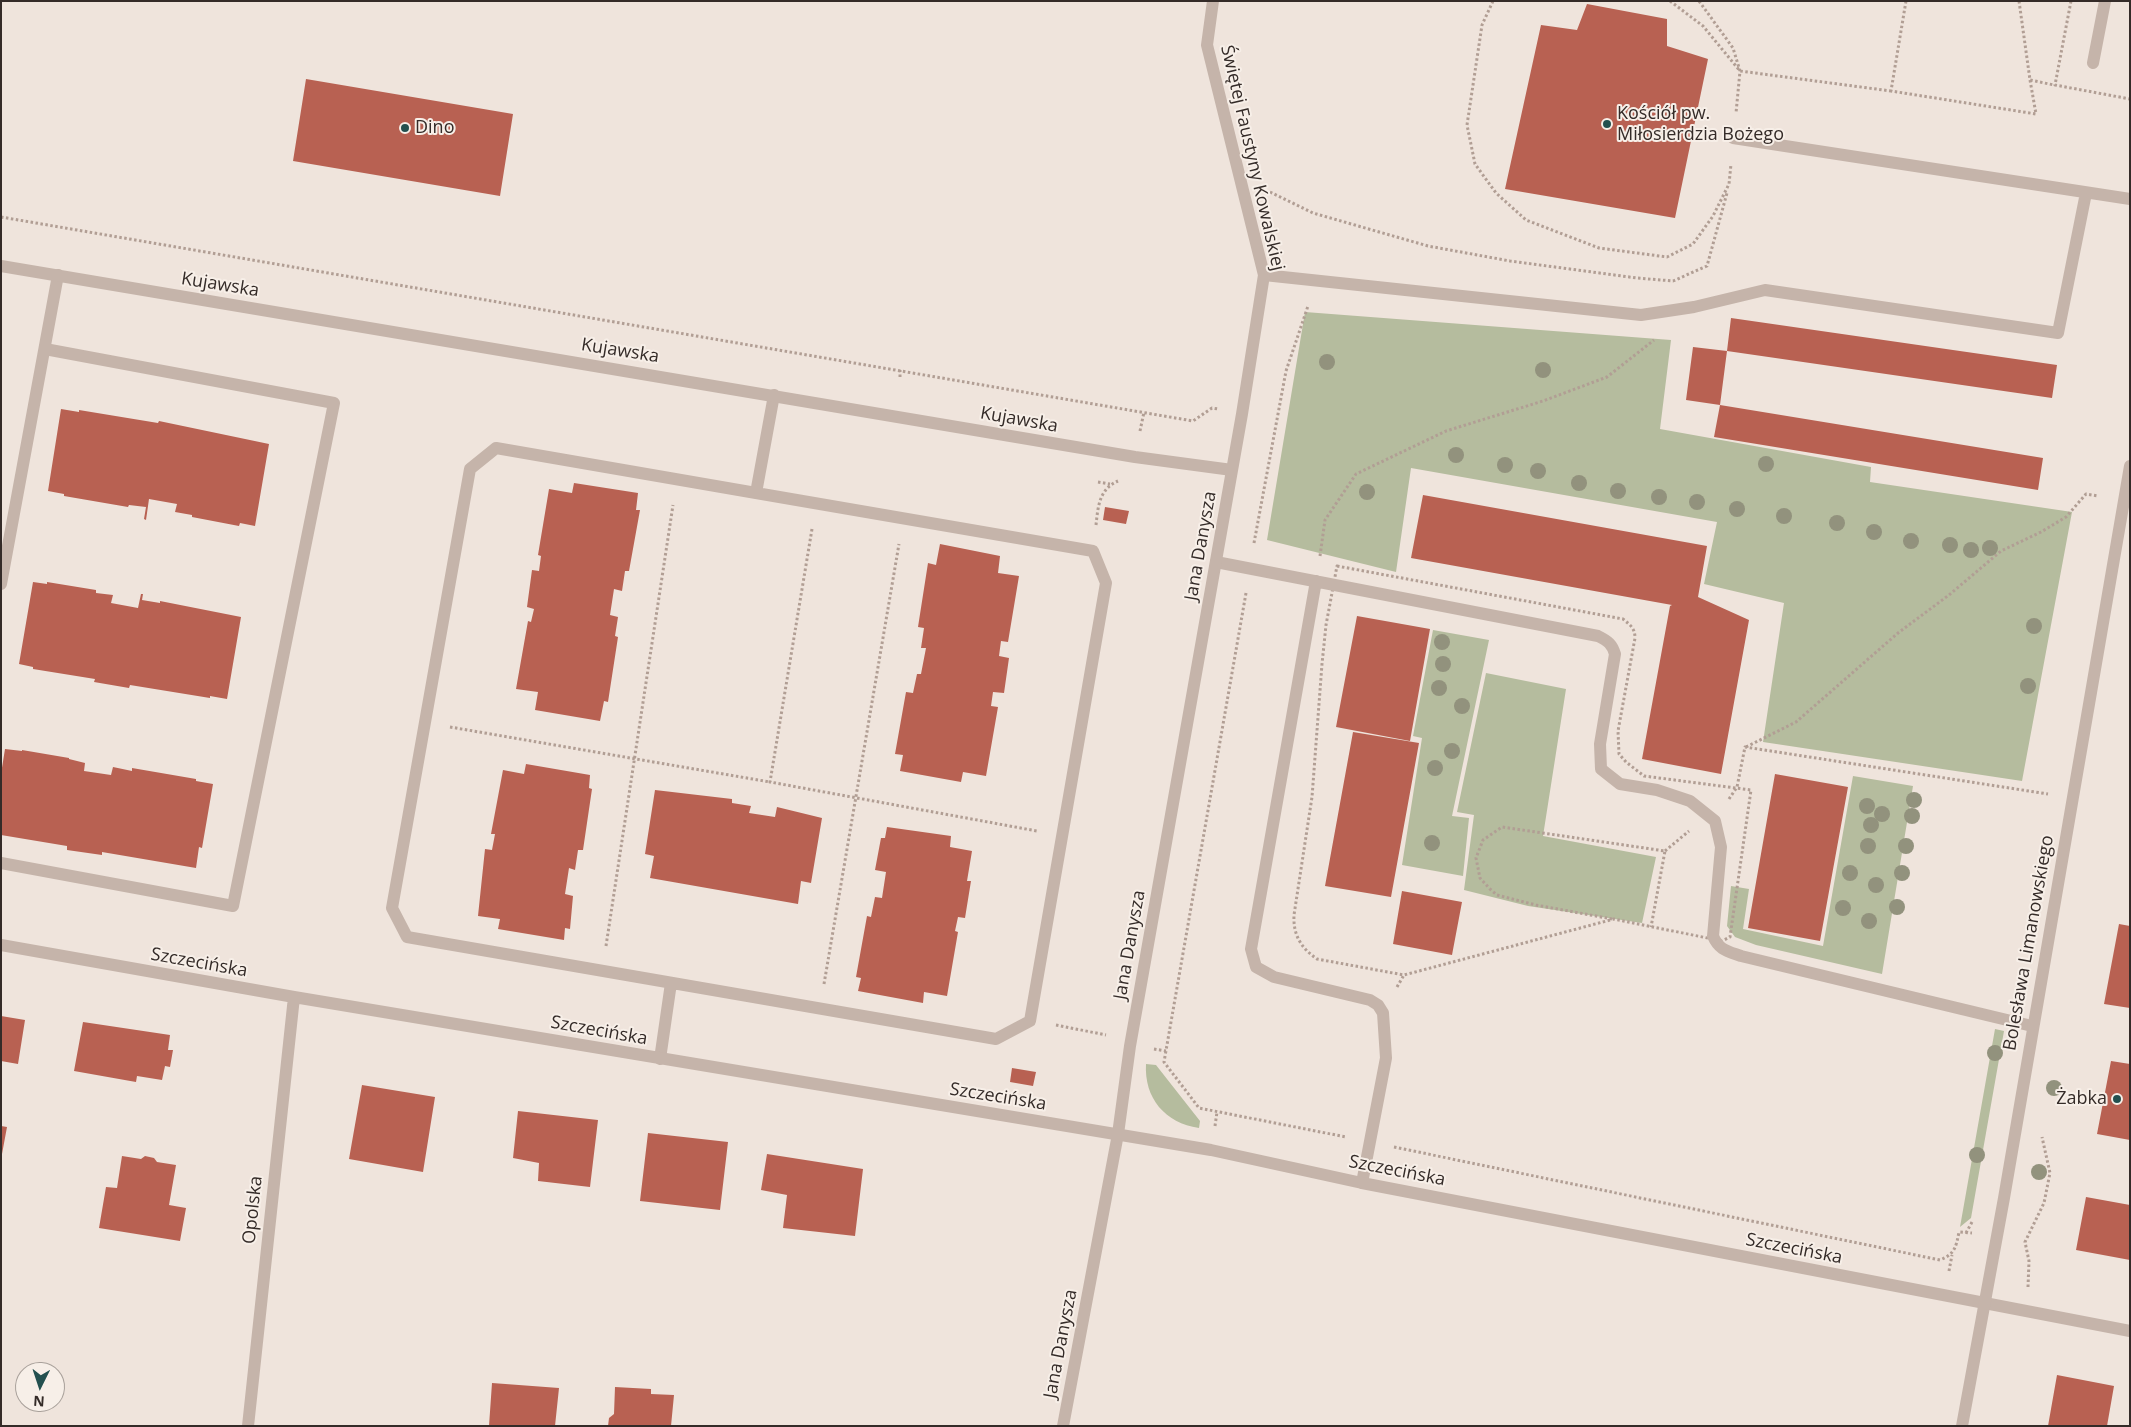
<!DOCTYPE html>
<html>
<head>
<meta charset="utf-8">
<style>
	body { margin:0 }
	#map { position:relative; width:2131px; height:1427px; overflow:hidden; background:#efe4dc; font-family:"Open Sans",sans-serif }
	canvas { display:block }
	.frame { position:absolute; inset:0; border:2px solid #342b28; pointer-events:none }
	.north { position:absolute; left:15px; top:1362px; width:50px; height:50px; box-sizing:border-box; background:#f7efe8; border:1px solid #a9a19b; border-radius:50%; rotate:184deg; font-size:14px; font-weight:700; line-height:20px; text-align:center; color:#342b28 }
	.north::after { content:''; display:block; margin:auto; width:18px; height:22px; background:#23504f; clip-path:polygon(50% 0,100% 100%,50% 72%,0 100%) }
</style>
</head>
<body>
<div id="map">
<canvas width="2131" height="1427"></canvas>
<div class="frame"></div>
<div class="north">N</div>
</div>
<script>
const ctx = document.querySelector('canvas').getContext('2d');
ctx.lineJoin = 'round';
function fillPath(path, color) {
  ctx.fillStyle = color;
  ctx.fill(path, 'evenodd');
}
function stroke(path, color, width, dash) {
  ctx.strokeStyle = color;
  ctx.lineWidth = width;
  ctx.lineCap = dash ? 'butt' : 'round';
  ctx.setLineDash(dash || []);
  ctx.stroke(path);
}
function label(font, color, halo, rows, align = 'center') {
  ctx.font = font + ' "Open Sans",sans-serif';
  ctx.lineWidth = 4;
  ctx.setLineDash([]);
  ctx.textBaseline = 'middle';
  ctx.strokeStyle = halo;
  ctx.fillStyle = color;
  for (const [text, x, y, turn = 0] of rows) {
    ctx.save();
    ctx.translate(x, y);
    ctx.rotate((+turn || 0) * Math.PI / 180);
    ctx.textAlign = isNaN(turn) ? turn : align;
    if (halo) ctx.strokeText(text, 0, 0);
    ctx.fillText(text, 0, 0);
    ctx.restore();
  }
}
const green = new Path2D(`
	M1305 312 1671 340 1660 429 1871 467 1870 482 2072 512 2022 781 1763 742 1784 603 1704 584 1717 522 1411 468 1396 572 1267 540Z
	M1433 630 1489 640 1452 816 1469 818 1463 876 1402 865 1422 738 1413 736Z
	M1486 673 1566 689 1543 836 1656 857 1642 923 1528 906 1464 890 1474 815 1457 812Z
	M1853 776 1913 786 1882 974 1756 945 1735 937 1727 926 1731 886 1749 889 1743 929 1823 946Z
	M1995 1029 2004 1031 1971 1218 1960 1227Z
	M1146 1064 1156 1065 1200 1121 1199 1128C1165 1123 1144 1098 1146 1064Z`);
const building = new Path2D(`
	M1587 4 1667 19V46L1708 59 1675 218 1505 189 1541 25 1577 30Z
	M306 79 513 114 500 196 293 161Z
	M1731 318 2057 365 2052 398 1727 351Z
	M1693 347 1727 351 1720 405 1686 400Z
	M1720 405 2043 458 2038 490 1714 437Z
	M61 409 79 412V410L158 423 159 421 269 444 255 526 240 523 239 526 192 517V515L175 512 177 504 149 499 146 520 144 519 146 507 129 505 128 507 64 496V494L48 491Z
	M574 483 638 493 636 510H640L629 571H625L622 591 614 589 610 615 618 617 615 636 618 637 608 702 604 701 600 721 535 710 538 692 516 689 528 621 531 622 534 609 527 607 532 570 539 571 541 556 538 555 549 489 572 493Z
	M1423 495 1707 546 1698 597 1749 620 1721 774 1642 759 1670 606 1672 605 1411 558Z
	M1105 507 1129 511 1126 524 1103 520Z
	M940 544 1000 556 998 573 1019 576 1008 642 1001 641 999 656 1009 658 1004 693 993 692 991 706 998 707 986 776 963 772 961 782 900 771 903 755 895 754 906 692 913 693 917 674H921L926 648H921L924 628 918 627 928 563 936 565Z
	M33 582 47 584V582L96 590V593L113 595 111 603 138 608 141 594H143L142 600 160 603V601L241 617 227 699 210 696V698L130 685 129 688 94 682 95 679 33 669V667L19 664Z
	M1357 616 1430 629 1410 741 1336 727Z
	M1353 732 1419 743 1391 897 1325 886Z
	M5 749 22 751V750L69 758V759L85 763 84 771 111 775 113 767 132 771V768L196 779V781L213 784 202 848 199 847 196 868 102 852V855L67 850V846L1 835V774Z
	M526 764 590 775 589 788 592 789 583 850H578L575 870 569 868 565 894 573 896 570 929 565 928 564 940 498 929 500 919 478 916 485 849 492 850 495 834H491L503 770 524 774Z
	M1775 774 1848 787 1820 941 1748 928Z
	M655 790 732 799V803L751 806 749 813 775 817 777 807 822 818 811 883 801 881 798 904 650 878 654 856 645 854Z
	M887 827 951 836 950 847 972 851 967 881H971L965 918 958 917 955 931 958 932 947 996 924 992 923 1003 858 991 861 978 856 977 867 916 871 917 875 897 882 898 886 872 875 870 881 838H885Z
	M1402 891 1462 902 1452 955 1393 944Z
	M2119 924 2130 926V1008L2104 1004Z
	M1 1016 25 1020 18 1064 1 1061Z
	M83 1022 170 1035 168 1050H173L170 1067 165 1066 162 1080 137 1076 136 1082 74 1071Z
	M2111 1061 2130 1064V1140L2097 1134Z
	M1012 1068 1036 1072 1033 1086 1010 1082Z
	M362 1085 435 1097 423 1172 349 1159Z
	M518 1111 598 1120 590 1187 538 1181 539 1163 513 1158Z
	M1 1126 7 1127 2 1154H1Z
	M648 1133 728 1142 720 1210 640 1201Z
	M767 1154 863 1169 855 1236 783 1228 787 1195 761 1190Z
	M122 1156 141 1159 145 1156 154 1158 157 1162 176 1165 169 1205 186 1208 180 1241 99 1228 106 1187 117 1188Z
	M2086 1197 2130 1205V1260L2076 1250Z
	M2057 1375 2114 1386 2107 1426H2048Z
	M492 1383 559 1388 555 1426H489Z
	M615 1387 651 1389V1394L674 1395 671 1426H608L609 1418 614 1414Z`);
const path = new Path2D(`
	M1493 1 1482 25 1467 125 1475 164 1496 193 1526 220 1599 248 1667 257 1693 244 1713 216 1729 184 1731 164
	M1670 1 1703 26 1740 71 1891 91
	M1699 1 1733 48 1740 71 1736 113
	M1906 1 1891 91 2036 114 2030 80
	M2019 1 2030 80 2054 85
	M2071 1 2055 85 2130 99
	M1270 192 1313 213 1428 246 1510 261 1637 278 1673 281 1707 266 1727 193
	M1 217 1193 421 1212 408 1218 409
	M900 377V370
	M1140 431 1144 412
	M1098 482 1110 484
	M1096 525C1098 507 1099 489 1118 481
	M812 529 770 782 1037 831
	M1254 543 1286 371 1308 306
	M1320 556 1325 520 1356 474 1446 431 1543 401 1607 377 1654 340
	M1337 566 1623 619C1630 625 1635 628 1635 638L1618 731 1619 754 1626 762 1644 776 1751 790 1730 937 1722 941 1614 919 1404 975 1317 959C1301 948 1293 935 1294 915L1312 797 1322 664 1326 625Z
	M1246 593 1164 1062 1199 1108 1346 1137
	M450 727 770 782
	M1746 747 1796 722 1898 633 1949 595 2001 551 2041 532 2066 517 2086 494 2098 496
	M1729 799 1737 787 1745 747 2048 794
	M1665 851 1689 831
	M1612 919 1536 905 1497 895 1490 889 1480 878 1476 858 1483 840 1502 827 1665 851 1651 927
	M606 946 673 505
	M824 984 899 544
	M1397 987 1404 975
	M1056 1025 1106 1035
	M1154 1049 1166 1051
	M1215 1126 1217 1112
	M1394 1147 1940 1260C1955 1254 1956 1247 1959 1232L1972 1233
	M1966 1233 1972 1222
	M1949 1271 1952 1255
	M2028 1287 2029 1261 2025 1242 2044 1203 2050 1173 2042 1137`);
const service = new Path2D(`
	M2093 63 2105 1
	M1733 138 2130 199
	M1264 275 1641 315 1694 307 1765 290 2058 333 2086 193
	M756 493 496 448 470 469 392 908 407 937 996 1039 1030 1021 1106 583 1093 551 756 493 774 395
	M1216 562 1598 636C1608 641 1612 644 1615 654L1600 744 1601 769 1620 784 1657 790 1690 801 1715 821 1721 847 1713 936C1719 950 1727 951 1741 956L2032 1026
	M1316 581 1251 949 1256 967 1274 977 1370 1000 1378 1005 1383 1013 1386 1058 1362 1183
	M1 584 58 275
	M1 863 233 906 334 403 45 349
	M660 1059 671 983`);
const minor = new Path2D(`
	M1 266 1135 457 1232 470
	M1 945 294 997 1211 1150 1362 1183 2130 1331
	M248 1426 294 997
	M1063 1426 1118 1134 1130 1046 1242 414 1264 275 1207 45 1213 1`);
const tertiary = new Path2D(`
	M1962 1426 2004 1198 2130 466`);
const trees = [
	[1327,362],
	[1543,370],
	[1456,455],
	[1766,464],
	[1505,465],
	[1538,471],
	[1579,483],
	[1618,491],
	[1367,492],
	[1659,497],
	[1697,502],
	[1737,509],
	[1784,516],
	[1837,523],
	[1874,532],
	[1911,541],
	[1950,545],
	[1990,548],
	[1971,550],
	[2034,626],
	[1442,642],
	[1443,664],
	[2028,686],
	[1439,688],
	[1462,706],
	[1452,751],
	[1435,768],
	[1914,800],
	[1867,806],
	[1882,814],
	[1912,816],
	[1871,825],
	[1432,843],
	[1868,846],
	[1906,846],
	[1850,873],
	[1902,873],
	[1876,885],
	[1897,907],
	[1843,908],
	[1869,921],
	[1995,1053],
	[2054,1088],
	[1977,1155],
	[2039,1172]
];
const markers = [
	[1607,124,5,"#23504f"],
	[405,128,5,"#23504f"],
	[2117,1099,5,"#23504f"]
];
const poiNames = [
	["Kościół pw.",1617,114],
	["Miłosierdzia Bożego",1617,135],
	["Dino",415,128],
	["Żabka",2107,1099,"right"]
];
const streetNames = [
	["Świętej Faustyny Kowalskiej",1252,158,77],
	["Kujawska",220,285,9],
	["Kujawska",620,351,9],
	["Kujawska",1019,420,10],
	["Jana Danysza",1201,546,-80],
	["Bolesława Limanowskiego",2029,943,-80],
	["Jana Danysza",1130,945,-80],
	["Szczecińska",199,963,10],
	["Szczecińska",599,1031,10],
	["Szczecińska",998,1097,9],
	["Szczecińska",1397,1171,11],
	["Opolska",253,1210,-84],
	["Szczecińska",1794,1249,11],
	["Jana Danysza",1061,1344,-79]
];
fillPath(green, '#b5bc9e');
fillPath(building, '#b86152');
stroke(path, '#b19e94', 3, [2.5, 2.5]);
stroke(service, '#c5b4aa', 12);
stroke(minor, '#c5b4aa', 12);
stroke(tertiary, '#c5b4aa', 12);
ctx.fillStyle = '#92927d';
for (const [x, y] of trees) {
  ctx.beginPath();
  ctx.arc(x, y, 8, 0, 2 * Math.PI);
  ctx.fill();
}
for (const [x, y, r, color] of markers) {
  const dot = new Path2D();
  dot.arc(x, y, r, 0, 2 * Math.PI);
  ctx.fillStyle = color;
  ctx.fill(dot);
  stroke(dot, '#f7efe8', 2);
}
label('18px', '#342b28', '#f7efe8', poiNames, 'left');
label('18px', '#342b28', '#f7efe8', streetNames);
</script>
</body>
</html>
